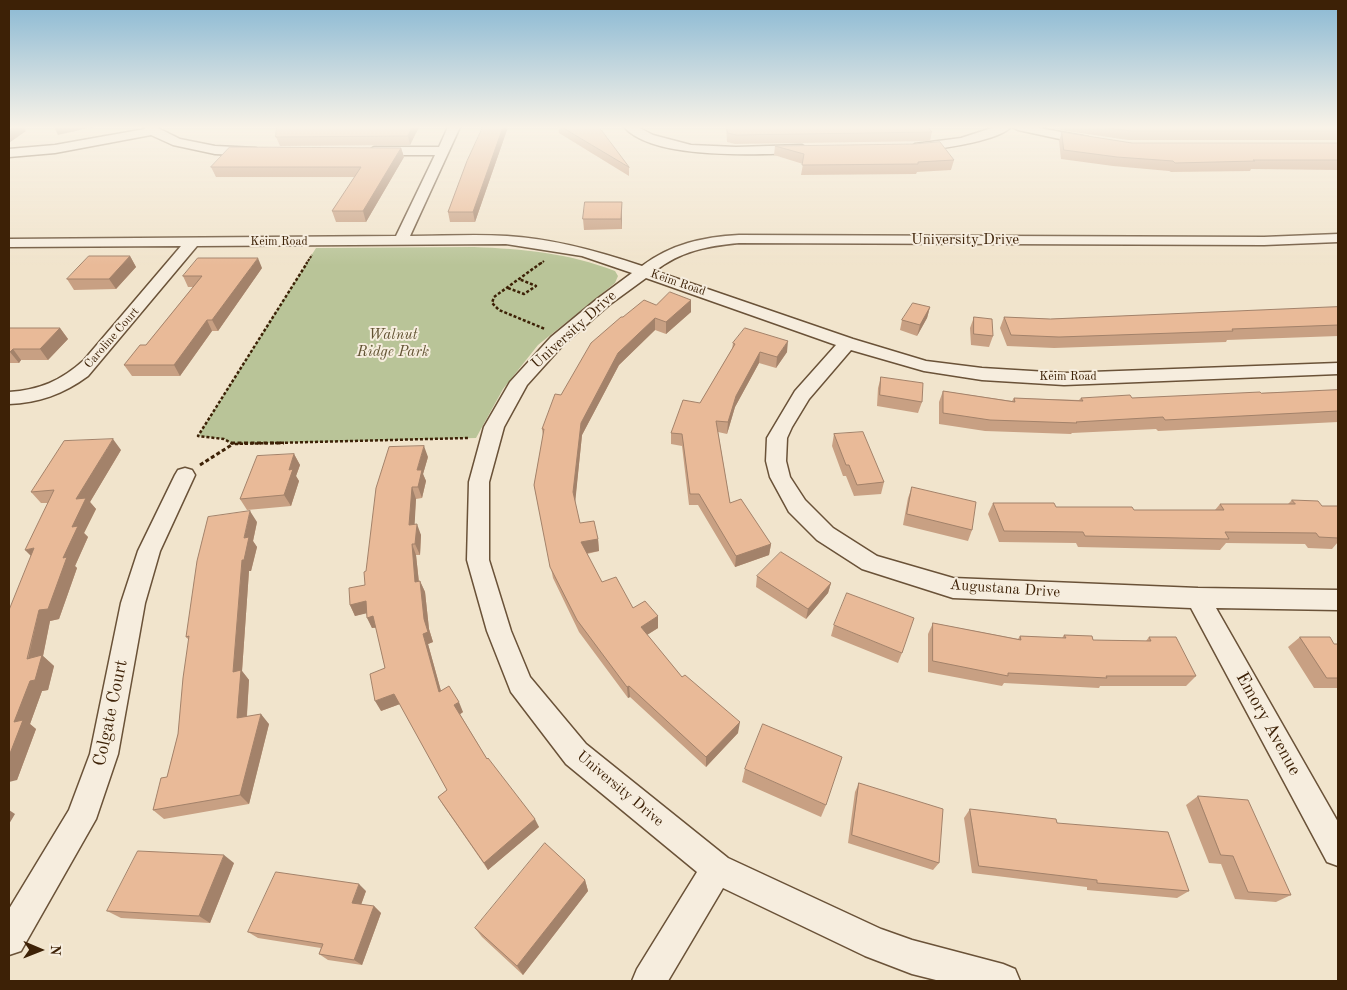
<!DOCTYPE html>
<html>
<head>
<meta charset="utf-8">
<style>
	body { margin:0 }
	#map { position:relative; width:1347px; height:990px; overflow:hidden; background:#f1e4cc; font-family:"Old Standard TT",serif }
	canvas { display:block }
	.frame { position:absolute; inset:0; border:10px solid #3d2106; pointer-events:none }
	.north { position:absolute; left:15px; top:925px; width:50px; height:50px; -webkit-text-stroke:4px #f6edde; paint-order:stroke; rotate:91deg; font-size:14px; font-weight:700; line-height:20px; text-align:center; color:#3d2106 }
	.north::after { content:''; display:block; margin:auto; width:18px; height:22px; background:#3d2106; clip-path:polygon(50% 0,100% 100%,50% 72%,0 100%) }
</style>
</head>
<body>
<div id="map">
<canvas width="1347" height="990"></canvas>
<div class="frame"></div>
<div class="north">N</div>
</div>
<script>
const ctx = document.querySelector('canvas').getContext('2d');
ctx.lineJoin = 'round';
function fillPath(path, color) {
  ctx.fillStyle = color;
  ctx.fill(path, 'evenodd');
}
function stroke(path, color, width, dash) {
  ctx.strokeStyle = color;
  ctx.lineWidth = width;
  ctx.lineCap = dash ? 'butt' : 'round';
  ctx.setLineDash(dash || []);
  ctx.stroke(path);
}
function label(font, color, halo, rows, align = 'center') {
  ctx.font = font + ' "Old Standard TT",serif';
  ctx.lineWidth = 4;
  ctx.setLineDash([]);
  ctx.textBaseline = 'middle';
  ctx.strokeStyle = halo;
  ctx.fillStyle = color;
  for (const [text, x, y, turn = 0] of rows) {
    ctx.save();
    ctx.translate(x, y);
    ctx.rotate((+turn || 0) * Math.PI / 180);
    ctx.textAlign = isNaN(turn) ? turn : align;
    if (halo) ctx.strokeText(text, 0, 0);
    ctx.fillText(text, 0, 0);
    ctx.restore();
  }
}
const green = new Path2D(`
	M474 247C523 249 569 253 615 271L618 276 615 283 538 345 503 389 476 438 233 444 224 439 198 436 316 248Z`);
const pathFar2 = new Path2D(`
	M306 264 312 255
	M540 264 544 261`);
const pathFar1 = new Path2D(`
	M541 263 494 297 492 303 499 310 545 329
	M508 288 524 294 536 286 519 279
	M233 444 224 439 198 436 307 263
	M235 444 468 438`);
const path = new Path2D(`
	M231 443H284
	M200 465 233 444`);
const minor = new Path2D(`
	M144 127H156L180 139 215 146 256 148 262 152 256 156 215 154 173 145 151 135 55 153 9 157V149L55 145 145 129Z
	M448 127H460L410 236C442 236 475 234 507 236 554 239 598 251 642 266 671 244 703 237 739 235L1264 237 1338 234V242L1264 245 739 243C707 246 681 251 655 271L853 339 926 361 982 368 1064 373 1338 363V374L1064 385 982 380 924 371 851 350 809 399 792 427 787 438 786 461 790 477 805 500 833 528 877 556 953 578 1198 588 1338 590V610L1216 608 1338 822V866L1327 862 1191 608 953 598 862 569 817 540 789 512 770 477 766 461 767 438 795 391 836 345 646 278 609 305 563 345 527 385 504 427 489 482V560L511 631 530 677 586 744 728 858 881 929 912 940 1003 964 1015 969 1020 981H940L912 974 865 956 723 888 668 981H632L637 969 697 872 566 764 511 692 487 631 467 560 469 482 484 427 510 382 551 337 597 299 632 273 582 256 506 244 197 246 88 376C64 394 38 403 9 404V392C39 390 61 381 84 360L181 246 9 247V239L396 236 435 155H374L368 151 374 147H439Z
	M624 127H638L653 135 691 145 736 147 802 145 808 149 802 153C760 154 654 161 624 127Z
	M995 127H1011C997 142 936 149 915 152L909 148 915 144 961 138Z
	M1012 127H1034L1088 137 1094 141 1088 145 1018 130Z
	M185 468 192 470 195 475 160 551 145 603 118 754 96 819 21 951 9 955V909L69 810 90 754 121 603 138 551 175 475 178 470Z`);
const wall = new Path2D(`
	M419 127 410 145 280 146 276 137Z
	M483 127H508L475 222H450L448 212Z
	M558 127H562L629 167V176L559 133Z
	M726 127H928L932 132 930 141 735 144 727 142Z
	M1061 127H1338V140H1128L1060 130Z
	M1062 132 1132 143H1338V170L1251 169 1250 171 1171 172 1169 171 1113 166 1061 159 1059 141Z
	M775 146 954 160 951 170 917 172 916 174 801 175 803 164 774 155Z
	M401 148 404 157 366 222H336L332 211 355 177H216L211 167Z
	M622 202V229L584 230 583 219Z
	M130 256 136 267 116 289 74 290 67 279Z
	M262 268 218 331H212L180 376H132L124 365 146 345 193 287H188L183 276Z
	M691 300V312L666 334 655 330 619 365 582 435 575 501 580 523 598 539 599 551 587 554 602 582 633 608 658 616V628L647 635 682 677 738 733 706 767 630 697 628 698 579 632 553 578 534 485 543 436 542 429 561 395 623 317 656 305Z
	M930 307 927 318 917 336 900 330 902 320Z
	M1338 307V336L1227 340 1226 342 1054 348 1007 346 1000 328 1004 317 1050 319Z
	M974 317 993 336 989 347 971 345 970 328Z
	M9 328H60L68 339 48 360H21L19 363H9Z
	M733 343 787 352 776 368 759 363 735 407 727 434 718 432 730 503 771 544 769 555 735 567 698 505H689L682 446 671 444V433L700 403 732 349Z
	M881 377 922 402 918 413 877 406 878 388Z
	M1338 390V422L1158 431 1156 429 1072 433 1071 434 985 431 939 424V402L943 391 1012 401 1014 398 1079 400 1081 398H1132Z
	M834 434 884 482 881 494 854 496 846 476H843L832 446Z
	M121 450 90 502 96 509 84 533 88 537 75 566 77 568 59 619 50 621 43 656 54 666 48 690 42 691 30 724 36 729 17 780 31 556 48 503H41L31 492Z
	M294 454 300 465 296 476 299 481 291 506 247 510 240 499Z
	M428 457 423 474 426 481 422 498 416 499 414 524 421 535 420 555H416L419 582 420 581 425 592 429 629 433 642 428 644 441 691 463 712 460 714 487 759 539 827 488 870 443 805 438 797 447 790 400 704 381 711 385 668 376 628H372L366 613 355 616 350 605 365 585 366 571Z
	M912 487 972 530 968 541 903 525 908 498Z
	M1292 500 1322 506H1338V542L1332 549 1308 548 1305 544 1226 543 1220 550 1078 547 1076 543 999 542 988 514 993 503 1056 507 1134 510H1215L1220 504H1288Z
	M257 522 253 541 257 547 251 571H249L242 671 249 680 247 716 269 724 249 804 164 819 153 810 167 777 178 734 189 640 186 637Z
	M757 576 831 583 828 593 806 619 756 587Z
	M933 623 1018 639 1020 636 1062 638 1064 635 1093 640 1146 641 1149 637 1196 676 1186 686H1100L1099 688 1004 683 1002 686 928 672V634Z
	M834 625 902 653 898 663 831 636Z
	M1300 637 1334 644H1338V688H1314L1288 647Z
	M745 769 826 805 821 817 742 782Z
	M859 783 939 863 933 870 848 843 855 792Z
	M1198 796 1291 895 1276 902 1235 899 1221 864 1209 863 1186 805Z
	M970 809 1057 823 1189 891 1177 898 1087 890V887L972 873 964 818Z
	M234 863 210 923 121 918 107 911Z
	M585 880 588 891 523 975 482 937 475 928Z
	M366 891 361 905 374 906 381 913 362 965 328 960 319 954 321 948 258 938 248 932Z`);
const shadedWall = new Path2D(`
	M13 127H24L26 131 9 143V130Z
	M54 127H93L58 135Z
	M412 127H419L410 145 408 136Z
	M503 127H508L475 222 473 212Z
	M401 148 404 157 366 222 363 211Z
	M622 202V229L621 219Z
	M130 256 136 267 116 289 109 279Z
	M258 258 262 268 218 331 212 320Z
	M691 300V312L666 334V322Z
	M930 307 927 318 917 336 920 325Z
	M655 318V330L619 365 582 435 575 504 573 492 581 423 618 353Z
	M207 320 212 331 180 376 174 365Z
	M60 328 68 339 48 360 40 349Z
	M788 341 787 352 776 368 777 357Z
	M13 349 21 360 19 363 10 352Z
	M760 352 759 363 735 407 727 434 728 422 736 396Z
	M113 439 121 450 90 502 96 509 84 533 88 537 75 566 77 568 59 619 50 621 43 656 54 666 48 690 42 691 30 724 36 729 17 780 9 782V756L14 722 39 610 63 558 72 527 76 499Z
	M424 446 428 457 423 474 426 481 422 498 418 487 417 470Z
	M294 454 300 465 296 476 299 481 291 506 284 495 289 470Z
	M412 487 416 499 414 536 409 525Z
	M250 511 257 522 253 541 257 547 251 571H249L242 671 249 680 246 727 237 718 233 672 244 538Z
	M417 524 421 535 420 555 415 544Z
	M598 539 599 551 582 554 581 542Z
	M412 544 416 555 420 593 415 582Z
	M771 544 769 555 735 567 736 556Z
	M34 548 36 561 25 550Z
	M420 581 425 592 429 629 433 642 428 644 444 702 439 692 423 634 424 619Z
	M831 583 828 593 806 619 808 609Z
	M366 601 372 612 355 616 350 605Z
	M373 616 378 627 372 628 367 618Z
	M658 616V628L642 638 641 627Z
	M629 686 630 697 628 698 627 687Z
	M394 694 400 704 381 711 375 701Z
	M459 702 463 712 459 715 454 705Z
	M261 714 269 724 249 804 240 795Z
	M740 722 738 733 706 767V757Z
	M9 810 15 814 9 824Z
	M535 819 539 827 488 870 484 863Z
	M224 855 234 863 210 923 199 916Z
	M585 880 588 891 523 975 517 966Z
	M359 884 366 891 359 910 352 903Z
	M374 906 381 913 362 965 354 960Z`);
const building = new Path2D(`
	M277 127H412L408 136 276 137Z
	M483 127H503L473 212H448L467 161Z
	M562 127H599L629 167Z
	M727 127H928L932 132 736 135 728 133Z
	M1102 127H1338V131H1132Z
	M1062 132 1132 143H1338V160H1253L1255 161 1175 163 1173 161 1117 157 1064 150Z
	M940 142 954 160 918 162V164L802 165 804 154 775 146 914 144Z
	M230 147 401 148 363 211H332L361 167H211Z
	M585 202H622L621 219H583Z
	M89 256H130L109 279H67Z
	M198 258H258L212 320H207L174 365H124L140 345H146L202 276H183Z
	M670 292 691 300 666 322 655 318 618 353 581 423 573 492 580 523 594 521 598 539 581 542 602 582 616 577 633 608 645 601 658 616 641 627 682 677 685 675 740 722 706 757 629 686 627 687 577 620 550 567 534 485 544 429H542L555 394 561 395 591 343 621 317H623L644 300 656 305Z
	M913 303 930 307 920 325 902 320Z
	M1338 307V325L1232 329 1233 331 1059 337 1011 335 1004 317 1050 319Z
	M974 317 992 319 993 336 974 334Z
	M9 328H60L40 349H13L10 352H9Z
	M745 328 788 341 777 357 760 352 736 396 728 422 716 421 730 503 741 499 771 544 736 556 699 494H690L682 434 671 433 683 400 700 403 735 344 733 343Z
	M881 377 923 383 922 402 880 395Z
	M1338 390V411L1165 420 1163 417 1076 422 1077 423 990 420 943 413V391L1015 402 1014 398 1083 401 1081 398 1130 395 1132 398 1260 392 1261 393Z
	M863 432 884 482 857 485 849 465H846L834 434Z
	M113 439 76 499 86 498 72 527 78 526 63 558 67 557 48 609 39 610 27 659 42 655 35 680 30 681 14 722 23 720 9 756V610L34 548 25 550 54 490 31 492 64 441Z
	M424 446 417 470H422L418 487H412L409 525 417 524 415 544H412L415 582 420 581 424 619 428 632 423 634 439 692 449 686 459 702 454 705 487 759 488 758 535 819 484 863 438 797 447 790 394 694 375 701 370 674 385 668 373 616 367 618 366 601 350 605 349 588 365 585 364 572 366 571 376 488 389 447Z
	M294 454 289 470 293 469 284 495 240 499 257 456Z
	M912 487 976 502 972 530 907 514Z
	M1292 500 1318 501 1322 506H1338V538L1319 537 1316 533 1225 532 1229 539 1085 536 1083 532 1004 531 993 503H1054L1056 507H1132L1134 510H1224L1220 504H1295Z
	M250 511 244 538 249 537 244 560H242L233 672 241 670 237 718 261 714 240 795 153 810 161 778 167 777 178 734 183 678 189 636 186 637 197 561 208 517Z
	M781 552 831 583 808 609 757 576Z
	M847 593 914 618 902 653 834 625Z
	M933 623 1021 640 1020 636 1066 638 1064 635 1092 636 1093 640 1151 641 1149 637H1176L1196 676H1106L1107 678 1008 673V676L933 661Z
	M1300 637H1330L1334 644H1338V678H1327Z
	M763 724 842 757 826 805 745 769Z
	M859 783 943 809 939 863 852 835Z
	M1198 796 1248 800 1291 895 1248 892 1233 856 1221 855Z
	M970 809 1056 819 1057 823 1168 832 1189 891 1097 883V880L979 866Z
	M545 843 585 880 517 966 475 928Z
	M138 851 224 855 199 916 107 911Z
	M276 872 359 884 352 903 374 906 354 960 319 954 323 944 248 932Z`);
const farStreetnames = [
	["Keim Road",279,242],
	["Keim Road",678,283,19],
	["Caroline Court",112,338,-49],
	["Keim Road",1068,377]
];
const streetNames = [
	["University Drive",965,240],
	["University Drive",574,330,-42],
	["Augustana Drive",1005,589,4],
	["University Drive",620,789,40]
];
const parkNames = [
	["Walnut",393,335],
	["Ridge Park",393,352]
];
const nearStreetnames = [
	["Colgate Court",111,713,-78],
	["Emory Avenue",1268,724,61]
];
fillPath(green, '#b9c498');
stroke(minor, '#6a5238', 3);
stroke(pathFar2, '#3d2106', 2, [2.5, 1]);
stroke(pathFar1, '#3d2106', 2.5, [3, 2]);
stroke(path, '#3d2106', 3, [4, 2.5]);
fillPath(minor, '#f6edde');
fillPath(wall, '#c8a083');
fillPath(shadedWall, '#a3826a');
fillPath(building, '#e9ba98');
stroke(building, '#a3826a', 1);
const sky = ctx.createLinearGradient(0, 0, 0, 265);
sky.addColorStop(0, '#89b8d3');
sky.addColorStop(0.48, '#f9f3e8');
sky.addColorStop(1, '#f9f3e800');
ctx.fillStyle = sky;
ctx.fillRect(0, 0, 1347, 265);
label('12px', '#3d2106', '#f6edde', farStreetnames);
label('15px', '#3d2106', '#f6edde', streetNames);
label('italic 15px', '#625232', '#f6edde', parkNames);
label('18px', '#3d2106', '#f6edde', nearStreetnames);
</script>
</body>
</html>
